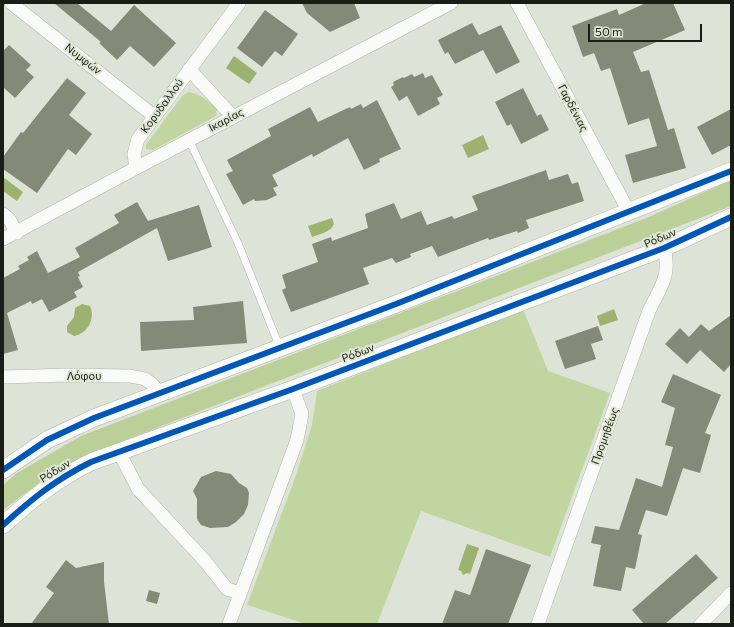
<!DOCTYPE html>
<html>
<head>
<meta charset="utf-8">
<style>
	body { margin:0 }
	#map { position:relative; width:734px; height:627px; overflow:hidden; background:#dee3d8; font-family:Commissioner,sans-serif }
	canvas { display:block }
	.frame { position:absolute; inset:0; border:4px solid #1a1d16; pointer-events:none }
	.scale { position:absolute; left:588px; top:24px; width:114px; height:18px; box-sizing:border-box; border:2px solid #1a1d16; border-top:0; padding-left:5px; font-size:12px; line-height:14px; white-space:nowrap; color:#1a1d16; -webkit-text-stroke:3px #dfe7d4; paint-order:stroke }
</style>
</head>
<body>
<div id="map">
<canvas width="734" height="627"></canvas>
<div class="frame"></div>
<div class="scale">50 m</div>
</div>
<script>
const ctx = document.querySelector('canvas').getContext('2d');
ctx.lineJoin = 'round';
function fillPath(path, color) {
  ctx.fillStyle = color;
  ctx.fill(path, 'evenodd');
}
function stroke(path, color, width, dash) {
  ctx.strokeStyle = color;
  ctx.lineWidth = width;
  ctx.lineCap = dash ? 'butt' : 'round';
  ctx.setLineDash(dash || []);
  ctx.stroke(path);
}
function label(font, color, halo, rows, align = 'center') {
  ctx.font = font + ' Commissioner,sans-serif';
  ctx.lineWidth = 4;
  ctx.setLineDash([]);
  ctx.textBaseline = 'middle';
  ctx.strokeStyle = halo;
  ctx.fillStyle = color;
  for (const [text, x, y, turn = 0] of rows) {
    ctx.save();
    ctx.translate(x, y);
    ctx.rotate((+turn || 0) * Math.PI / 180);
    ctx.textAlign = isNaN(turn) ? turn : align;
    if (halo) ctx.strokeText(text, 0, 0);
    ctx.fillText(text, 0, 0);
    ctx.restore();
  }
}
const green = new Path2D(`
	M189 92C200 94 209 101 217 109L216 116 153 150 146 149V145L182 96Z
	M523 309 548 371 610 393 550 557 421 511 377 624H306L247 605 294 481 312 425 317 391Z`);
const forest = new Path2D(`
	M731 180V206L110 446 43 480 3 510V485L17 473 81 436 649 217Z`);
const water = new Path2D(`
	M234 56 257 73 249 84 226 68Z
	M483 135 489 149 468 158 462 145Z
	M3 177 23 192 17 201 3 191Z
	M332 218 334 224C331 232 320 234 312 237L308 226Z
	M82 304 90 306C96 319 87 334 74 336L67 332V326L74 317 75 308Z
	M614 309 618 320 600 326 597 316Z
	M467 544 479 548 470 574 467 573 463 575 461 571 458 570Z`);
const building = new Path2D(`
	M54 3H77L111 31 134 5 176 43 154 67 130 46 117 60 99 43 101 42Z
	M302 3H354L360 18 330 32 307 13Z
	M646 3H673L685 30 633 52 641 72 649 70 668 130 674 128 686 168 633 183 625 155 657 146 649 118 628 125 610 68 601 71 594 53 583 57 572 26 617 9 619 15Z
	M265 10 298 34 282 56 275 51 262 67 237 48Z
	M472 23 479 35 501 25 520 62 496 74 483 50 455 64 448 52 445 54 438 40Z
	M9 45 31 65 26 70 34 77 15 98 3 87V51Z
	M423 73 425 78 432 75 443 95 437 98 440 104 418 116 407 96 399 101 391 87 394 85 393 82 403 77 404 78 412 74 414 77Z
	M67 78 86 93 69 115 92 134 76 155 68 149 37 193 3 169V157L21 132 23 133Z
	M523 88 537 116 541 114 549 130 521 144 511 124 507 126 495 102Z
	M377 100 401 149 379 159 380 162 364 170 348 138 313 157 312 154 272 175 278 186 273 188 277 195 267 200 255 201 254 199 243 205 226 174 233 171 227 160 271 136 268 129 310 107 318 122 350 107 351 109 361 104 363 108Z
	M731 109V145L712 155 697 127Z
	M546 170 549 180 568 174 572 184 578 182 584 201 526 220 529 228 518 233 517 231 489 240 488 238 438 257 432 246 410 254 411 257 396 263 392 258 363 268 369 284 291 312 282 290 286 288 282 275 318 262 312 244 331 237 332 241 368 228 365 214 394 203 401 219 421 211 427 225 452 216 454 219 478 210 472 196Z
	M137 202 148 221 199 205 212 247 168 261 157 228 78 272 80 276 78 277 83 287 74 292 77 297 49 312 42 299 32 304 31 301 7 313 18 350 3 354V278L20 269 18 266 29 260 27 257 37 251 48 273 80 257 75 248 119 223 114 215Z
	M243 301 247 343 141 351 140 322 194 320 193 307Z
	M731 315V364L724 372 700 350 687 364 665 344 680 328 689 337 701 324 709 331Z
	M598 326 603 340 591 344 596 359 565 369 555 341Z
	M673 374 721 395 705 433 711 435 700 473 683 468 667 516 646 510 638 534 642 535 635 569 626 567 621 591 593 586 601 545 591 543 595 526 619 530 636 478 662 487 673 447 665 445 675 408 661 402Z
	M216 471 231 474 239 483 247 488 249 493 248 505 244 514 236 522 228 527 210 528 201 525 197 519V499L193 491 201 477Z
	M486 549 531 565 508 624H442L455 590 470 595Z
	M696 554 718 578 665 624H644L632 610Z
	M66 560 76 568 104 562V582L109 624H31L54 593 46 587Z
	M149 590 160 593 157 604 146 601Z`);
const service = new Path2D(`
	M189 140 238 243 280 348`);
const minor = new Path2D(`
	M11 3 154 116
	M517 3 629 212
	M189 69 233 117
	M136 168 134 154 138 139 239 3
	M3 214 9 219 17 233
	M3 239 136 168 451 3
	M3 377 67 375 130 376 145 379 152 384 160 393
	M119 452 138 489 205 561 227 589 240 593
	M229 624 297 440 302 414 293 389
	M538 624 649 311C661 286 671 276 664 248
	M701 624 731 593`);
const tertiary = new Path2D(`
	M3 470 47 440 94 418 396 304 731 171
	M3 525C33 498 55 480 91 462L293 389 664 248 731 217`);
const cycleway = new Path2D(`
	M3 470 47 440 94 418 396 304 731 171
	M3 525C33 498 55 480 91 462L293 389 664 248 731 217`);
const streetNames = [
	["Νυμφών",83,59,38],
	["Κορυδαλλού",162,106,-54],
	["Γαρδένιας",573,108,62],
	["Ικαρίας",226,120,-28],
	["Ρόδων",660,238,-23],
	["Ρόδων",358,353,-21],
	["Λόφου",84,376],
	["Προμηθέως",605,436,-70],
	["Ρόδων",55,471,-32]
];
fillPath(green, '#c1d5a0');
fillPath(forest, '#bbd099');
fillPath(water, '#9cb370');
fillPath(building, '#848a77');
stroke(service, '#afb3ab', 8);
stroke(minor, '#afb3ab', 14);
stroke(tertiary, '#afb3ab', 18);
stroke(service, '#fafbf9', 7);
stroke(minor, '#fafbf9', 13);
stroke(tertiary, '#fafbf9', 17);
stroke(cycleway, '#0057b8', 6);
label('11px', '#1a1d16', '#dfe7d4', streetNames);
</script>
</body>
</html>
